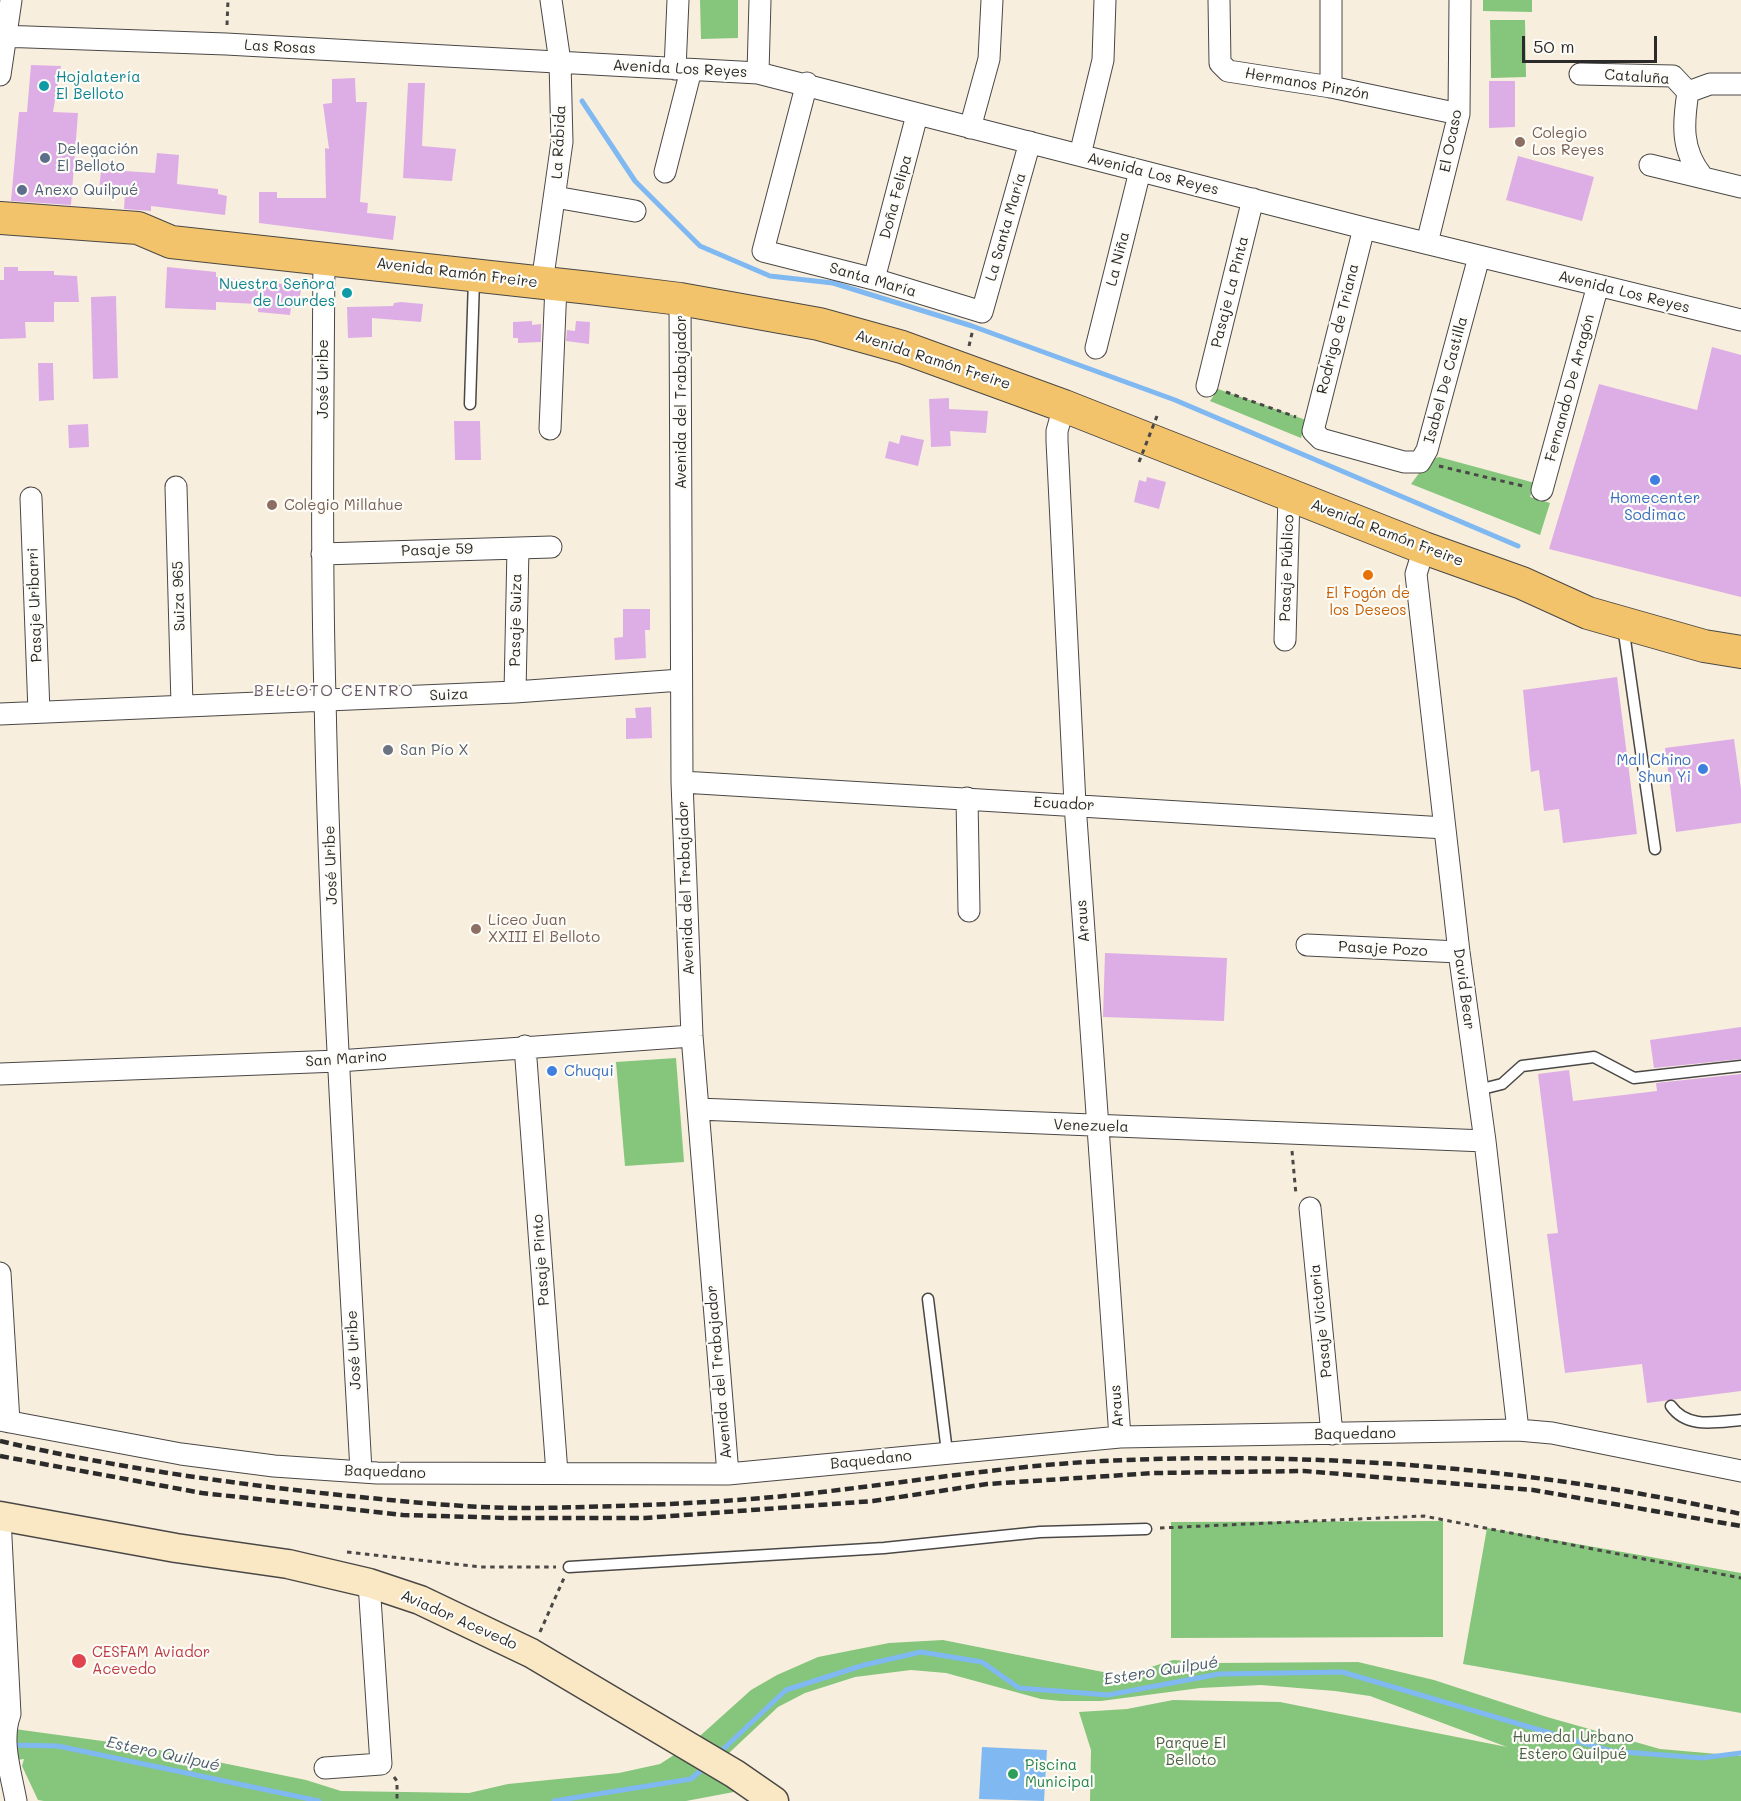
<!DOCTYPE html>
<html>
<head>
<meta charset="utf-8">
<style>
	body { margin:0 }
	#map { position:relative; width:1741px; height:1801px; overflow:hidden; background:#f8eedd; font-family:Mali,sans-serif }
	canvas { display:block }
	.scale { position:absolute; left:1522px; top:36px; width:135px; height:27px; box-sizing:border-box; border:3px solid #2b2b2b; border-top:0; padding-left:8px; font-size:18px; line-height:21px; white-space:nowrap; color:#2b2b2b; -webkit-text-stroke:4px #fdfcf7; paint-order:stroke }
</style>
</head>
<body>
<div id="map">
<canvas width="1741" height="1801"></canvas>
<div class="scale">50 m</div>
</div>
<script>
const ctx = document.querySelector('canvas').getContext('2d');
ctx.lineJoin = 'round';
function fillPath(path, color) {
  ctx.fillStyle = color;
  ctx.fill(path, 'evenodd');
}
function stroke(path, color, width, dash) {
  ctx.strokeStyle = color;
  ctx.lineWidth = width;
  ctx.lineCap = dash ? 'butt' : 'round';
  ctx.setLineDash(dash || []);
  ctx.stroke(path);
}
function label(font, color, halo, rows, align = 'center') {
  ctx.font = font + ' Mali,sans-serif';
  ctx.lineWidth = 4.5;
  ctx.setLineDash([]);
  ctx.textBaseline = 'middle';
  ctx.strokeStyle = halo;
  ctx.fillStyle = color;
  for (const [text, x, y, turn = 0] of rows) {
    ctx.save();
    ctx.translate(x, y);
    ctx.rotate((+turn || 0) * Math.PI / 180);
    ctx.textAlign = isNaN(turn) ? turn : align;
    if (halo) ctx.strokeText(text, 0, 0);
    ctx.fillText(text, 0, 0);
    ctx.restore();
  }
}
const green = new Path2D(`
	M700 0H738V38L701 39Z
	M1483 0H1532V12L1483 11Z
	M1490 20H1525L1526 77 1491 78Z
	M1218 389 1306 420 1301 438 1210 401Z
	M1439 457 1535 483 1530 497 1550 503 1540 535 1411 484 1429 460Z
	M676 1058 684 1162 625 1166 616 1062Z
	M1443 1521V1637L1171 1638V1522Z
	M1487 1528 1741 1573V1713L1463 1664Z
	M943 1640 1123 1676 1173 1660 1217 1663 1358 1662 1434 1680 1547 1717 1660 1749 1741 1756V1801H1090L1091 1750 1079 1712 1127 1709 1173 1700 1280 1702 1507 1747 1370 1696 1335 1691 1261 1685 1200 1688 1101 1701H1061L1041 1699 946 1673 911 1670 855 1677 805 1693 778 1707 713 1768 739 1791 686 1801H44L38 1800 22 1766 24 1759 0 1762V1727L139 1746 306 1780 341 1791 469 1793 508 1784 619 1773 660 1764 691 1744 751 1690 777 1675 818 1657 889 1643Z`);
const water = new Path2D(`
	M982 1747 1047 1750 1044 1801 979 1799Z`);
const stream = new Path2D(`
	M582 101 635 181 700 246 770 276 833 283 972 326 1175 400 1518 546
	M11 1745 58 1746 319 1801
	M718 1754 786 1690 864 1665 921 1652 982 1662 1019 1688 1108 1695 1219 1674 1342 1672 1611 1751 1702 1758 1741 1753
	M554 1801 691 1779 705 1767`);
const building = new Path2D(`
	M31 65 61 66 53 112 78 113 71 205 11 201 19 112H27Z
	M355 78 356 102H367L360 202 368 203 367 213 396 216 393 240 259 223V192H277V198H326L325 148 329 149 323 104 332 103V79Z
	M1489 81H1515V127L1489 128Z
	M408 83H425L422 146 456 149 452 181 403 178Z
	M157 153 179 155 177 184 218 189V194L227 196 225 215 151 206V211L124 209 125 193 99 190 102 161 116 162V167L124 168V171L155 173Z
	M1518 156 1594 177 1582 221 1506 200Z
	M4 267H18V271H54V275L77 276 79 302H54V322H25L26 338 0 339V280H4Z
	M167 267 216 272V277L301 286 299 308 291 307 290 315 258 312V304L216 302V310L165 308Z
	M116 296 118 378 93 379 91 297Z
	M401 302 423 304 421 322 372 318V337L348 338 347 307 393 306 394 303Z
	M532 321V325L541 324V342L518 343V338H513V322Z
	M576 321 590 322 589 344 566 341 567 330 575 331Z
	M1712 347 1741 355V597L1549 549 1599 384 1697 410Z
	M38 363H53L54 400 39 401Z
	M949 398V409L988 411 986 433 950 431 951 446 931 447 929 399Z
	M454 421H480L481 460H455Z
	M88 424 89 447 69 448 68 425Z
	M901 435 924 440 918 466 885 458 889 441 899 444Z
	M1147 477 1166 482 1159 509 1134 502 1139 480 1146 482Z
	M623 609H650V630H645L646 658 615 660 614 638 623 637Z
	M1617 677 1637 834 1563 843 1559 809 1544 811 1539 770 1531 772 1523 690Z
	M651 707 652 738 626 739V718H636L635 708Z
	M1734 739 1741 789V823L1676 832 1665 748Z
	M1105 953 1227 958 1224 1021 1103 1017Z
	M1741 1027V1059L1654 1068 1650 1040Z
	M1569 1070 1573 1101 1657 1091 1656 1083 1741 1074V1391L1647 1403 1642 1364 1565 1373 1547 1234 1558 1233 1538 1074Z`);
const path = new Path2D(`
	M227 25 228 0
	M969 346 973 329
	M1226 392 1296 417
	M1439 466 1523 486
	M1292 1151 1296 1195
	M1160 1528 1424 1516 1741 1578
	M347 1552 481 1567H556
	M540 1632 564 1578
	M394 1777 397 1781V1801`);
const service = new Path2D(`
	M470 404 474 279
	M1623 626 1655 849
	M1478 1090 1502 1084 1522 1066 1594 1057 1634 1078 1741 1066
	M928 1299 947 1452
	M1671 1406C1687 1429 1716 1422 1741 1420
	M569 1567 884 1548 1040 1532 1146 1529`);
const minor = new Path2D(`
	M1219 0 1220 63 1228 71 1331 87 1459 114
	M0 36 226 44 758 73 1364 228 1741 320
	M675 69 678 0
	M758 73 760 0
	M1580 74 1673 76 1688 92
	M0 75 11 0
	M807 83 763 251 874 279 982 312 1030 142
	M1331 87V0
	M1688 92C1683 124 1681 150 1702 176
	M1688 92 1710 84H1741
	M970 128 989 59 992 0
	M1080 155 1103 60 1105 0
	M1650 165 1741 187
	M665 172 691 70
	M555 197 635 211
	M1364 228 1313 431 1321 439 1404 462H1420L1427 450 1479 257
	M1427 243 1459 114 1460 0
	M324 257C323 404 321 550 325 697 330 955 347 1213 361 1471
	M874 279 917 115
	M542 283 562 142 560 62 551 0
	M680 299 682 782 692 1036 728 1474
	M1096 348 1140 171
	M1207 386 1253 199
	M1064 406 1057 431V441L1075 804 1120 1437
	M550 429 556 285
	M176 487 182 705
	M1542 490 1598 285
	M31 498 39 712
	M1424 548 1416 574 1459 952 1485 1141 1518 1430
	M322 554 551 547
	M1285 640 1289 496
	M515 692 518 548
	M0 714 515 692 681 680
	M682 782 1445 828
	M967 798 969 911
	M1307 945 1459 952
	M525 1046 557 1473
	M0 1074 338 1061 692 1036
	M698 1109 1485 1141
	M1310 1208 1332 1434
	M0 1273 9 1422
	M0 1420 181 1454 274 1466 377 1473 728 1474 1120 1437 1518 1430 1552 1433 1741 1471
	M0 1518 10 1714C0 1741 11 1773 16 1801
	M325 1768 381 1764 369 1583`);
const secondary = new Path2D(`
	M0 1516 176 1548 288 1564 369 1583 420 1600 531 1653 735 1774 774 1801`);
const primary = new Path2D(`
	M0 218 138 228 171 242 590 288 680 299 819 324 902 347 1064 406 1424 548 1522 583 1588 613 1704 646 1741 652`);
const rail = new Path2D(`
	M0 1441C108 1466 220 1482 330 1494 400 1501 471 1509 541 1508 635 1506 729 1503 822 1492 916 1481 1008 1466 1102 1461 1315 1451 1533 1467 1741 1514
	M0 1456 202 1493 403 1515 508 1518H645L873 1501 987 1484 1154 1473 1304 1471 1533 1490 1741 1526`);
const pathBridge = new Path2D(`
	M1139 462 1157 416`);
const markers = [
	[44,86,6,"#0f9aa8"],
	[1520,142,6,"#8d6e63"],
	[45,158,6,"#5c6f8a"],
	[22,190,6,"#5c6f8a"],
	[347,293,6,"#0f9aa8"],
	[1655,480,6,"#3f7fe0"],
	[272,505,6,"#8d6e63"],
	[1368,575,6,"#e8710a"],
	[388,750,6,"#6b7280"],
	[1703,769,6,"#3f7fe0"],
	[476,929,6,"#8d6e63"],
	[552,1071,6,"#3f7fe0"],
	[79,1661,8,"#e0444e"],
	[1013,1774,6,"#2e9e5b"]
];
const streetNames = [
	["Las Rosas",280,47,3],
	["Avenida Los Reyes",680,69,3],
	["Cataluña",1637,77,4],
	["Hermanos Pinzón",1307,84,10],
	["El Ocaso",1451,141,-79],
	["La Rábida",559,142,-87],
	["Avenida Los Reyes",1153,174,14],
	["Doña Felipa",896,197,-75],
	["La Santa María",1006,227,-74],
	["La Niña",1118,259,-76],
	["Avenida Ramón Freire",457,273,7],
	["Santa María",873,280,16],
	["Pasaje La Pinta",1230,292,-76],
	["Avenida Los Reyes",1624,292,14],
	["Rodrigo de Triana",1338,329,-76],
	["Avenida Ramón Freire",933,360,18],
	["José Uribe",323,379,-90],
	["Isabel De Castilla",1446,380,-75],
	["Fernando De Aragón",1570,388,-75],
	["Avenida del Trabajador",681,402,-90],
	["Avenida Ramón Freire",1387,533,21],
	["Pasaje 59",437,550,-2],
	["Pasaje Público",1287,568,-88],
	["Suiza 965",179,596,-92],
	["Pasaje Uribarri",35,605,-92],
	["Pasaje Suiza",516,620,-89],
	["Suiza",449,695,-3],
	["Ecuador",1064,804,3],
	["José Uribe",331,865,-92],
	["Avenida del Trabajador",686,888,-92],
	["Araus",1083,921,-94],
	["Pasaje Pozo",1383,949,3],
	["David Bear",1464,989,82],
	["San Marino",346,1059,-4],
	["Venezuela",1091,1126,2],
	["Pasaje Pinto",541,1260,-94],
	["Pasaje Victoria",1321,1321,-96],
	["José Uribe",354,1350,-93],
	["Avenida del Trabajador",719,1372,-95],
	["Araus",1117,1406,-94],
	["Baquedano",1355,1434,-1],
	["Baquedano",871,1460,-6],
	["Baquedano",385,1472,2],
	["Aviador Acevedo",459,1620,24]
];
const cultureNames = [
	["Hojalatería",56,77],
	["El Belloto",56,94],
	["Nuestra Señora",335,284,"right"],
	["de Lourdes",335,301,"right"]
];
const educationNames = [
	["Colegio",1532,133],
	["Los Reyes",1532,150],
	["Colegio Millahue",284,505],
	["Liceo Juan",488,920],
	["XXIII El Belloto",488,937]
];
const serviceNames = [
	["Delegación",57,149],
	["El Belloto",57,166],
	["Anexo Quilpué",34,190]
];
const shopNames = [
	["Homecenter",1655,498],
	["Sodimac",1655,515],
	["Mall Chino",1691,760,"right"],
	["Shun Yi",1691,777,"right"],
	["Chuqui",564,1071,"left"]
];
const foodNames = [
	["El Fogón de",1368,593],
	["los Deseos",1368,610]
];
const worshipNames = [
	["San Pío X",400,750]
];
const healthNames = [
	["CESFAM Aviador",92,1652],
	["Acevedo",92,1669]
];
const parkNames = [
	["Humedal Urbano",1573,1737],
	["Estero Quilpué",1573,1754],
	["Parque El",1191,1743],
	["Belloto",1191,1760]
];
const leisureNames = [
	["Piscina",1025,1765],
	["Municipal",1025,1782]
];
const neighbourhoodNames = [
	["BELLOTO CENTRO",334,691]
];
const waterNames = [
	["Estero Quilpué",1161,1671,-9],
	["Estero Quilpué",163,1754,12]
];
fillPath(green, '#85c57c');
fillPath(water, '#80b9f1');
stroke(stream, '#80b9f1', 5);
fillPath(building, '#ddaee6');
stroke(service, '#4a4846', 13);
stroke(minor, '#4a4846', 23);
stroke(secondary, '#4a4846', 31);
stroke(primary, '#4a4846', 34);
stroke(path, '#4a4846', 3, [4.5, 4.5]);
stroke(service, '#fff', 10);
stroke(minor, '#fff', 21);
stroke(secondary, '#fae7c3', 28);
stroke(primary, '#f2c36a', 32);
stroke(rail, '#2b2b2b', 4.5, [9, 4.5]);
stroke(pathBridge, '#4a4846', 3, [4.5, 4.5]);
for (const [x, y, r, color] of markers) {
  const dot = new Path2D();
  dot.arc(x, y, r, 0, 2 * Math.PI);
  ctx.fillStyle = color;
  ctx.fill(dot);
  stroke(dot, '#fdfcf7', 2);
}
label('15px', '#2b2b2b', '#fdfcf7', streetNames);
label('15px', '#0d838f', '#fdfcf7', cultureNames, 'left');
label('15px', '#785e54', '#fdfcf7', educationNames, 'left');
label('15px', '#4e5e75', '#fdfcf7', serviceNames, 'left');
label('15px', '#366cbe', '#fdfcf7', shopNames);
label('15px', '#c56008', '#fdfcf7', foodNames);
label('15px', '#5b616d', '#fdfcf7', worshipNames, 'left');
label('15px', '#be3a42', '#fdfcf7', healthNames, 'left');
label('15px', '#4a6147', '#fdfcf7', parkNames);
label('15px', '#27864d', '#fdfcf7', leisureNames, 'left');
ctx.letterSpacing = '1.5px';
label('16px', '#69596c', '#fdfcf7', neighbourhoodNames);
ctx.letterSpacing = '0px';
label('italic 16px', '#495d70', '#fdfcf7', waterNames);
</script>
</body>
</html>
